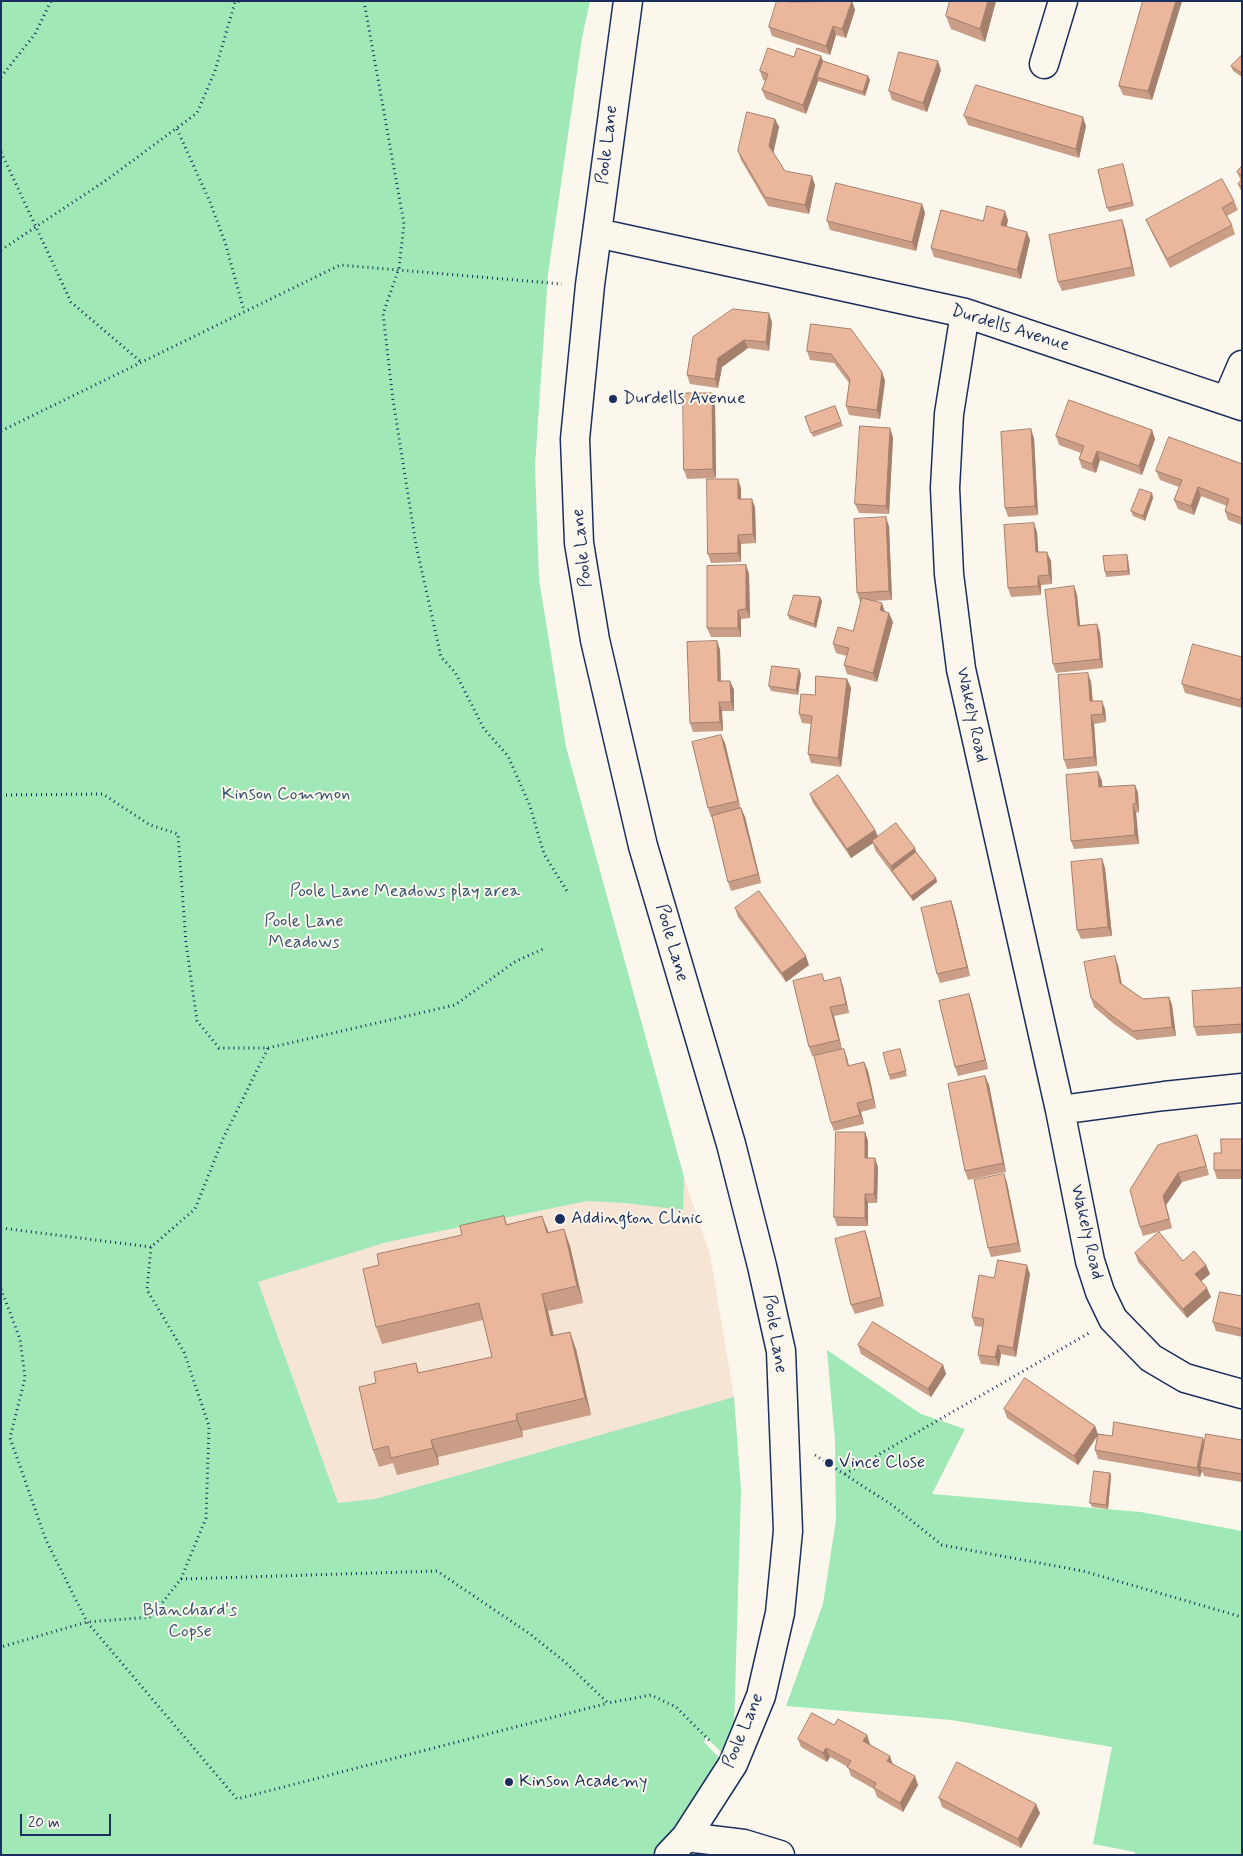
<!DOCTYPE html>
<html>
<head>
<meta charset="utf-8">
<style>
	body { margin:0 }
	#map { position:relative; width:1243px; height:1856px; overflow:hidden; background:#fbf7ec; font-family:Mynerve,sans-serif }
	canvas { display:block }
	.frame { position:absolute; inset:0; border:2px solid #1b2f5e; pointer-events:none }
	.scale { position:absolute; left:20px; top:1814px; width:91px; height:22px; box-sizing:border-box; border:2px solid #1b2f5e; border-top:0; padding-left:6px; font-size:15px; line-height:18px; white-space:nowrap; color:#1b2f5e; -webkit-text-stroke:4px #fbf7ec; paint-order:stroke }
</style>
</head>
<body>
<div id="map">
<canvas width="1243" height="1856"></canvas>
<div class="frame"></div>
<div class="scale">20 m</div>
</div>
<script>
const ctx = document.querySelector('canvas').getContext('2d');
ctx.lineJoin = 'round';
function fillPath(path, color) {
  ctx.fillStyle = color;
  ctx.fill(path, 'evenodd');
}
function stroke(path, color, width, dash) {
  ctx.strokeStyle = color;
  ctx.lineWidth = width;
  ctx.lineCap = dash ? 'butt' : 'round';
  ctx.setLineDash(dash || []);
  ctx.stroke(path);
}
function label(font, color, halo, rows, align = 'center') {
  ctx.font = font + ' Mynerve,sans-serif';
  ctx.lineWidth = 4;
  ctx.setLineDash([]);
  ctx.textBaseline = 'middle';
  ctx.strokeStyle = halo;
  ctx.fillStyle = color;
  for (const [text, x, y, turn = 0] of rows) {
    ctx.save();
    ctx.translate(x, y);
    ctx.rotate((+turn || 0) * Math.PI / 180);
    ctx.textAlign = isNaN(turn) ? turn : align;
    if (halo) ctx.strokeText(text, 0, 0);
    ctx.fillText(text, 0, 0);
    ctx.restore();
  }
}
const built = new Path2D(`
	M684 1177 710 1254 734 1397 330 1564 225 1259Z`);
const green = new Path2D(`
	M1 1H590L582 38 548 274 535 466 539 579 566 747 684 1177 683 1210 625 1203 587 1201 387 1242 258 1282 338 1503 375 1499 734 1397 741 1490 733 1764 706 1737 704 1742 728 1767 660 1855H1Z
	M827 1350 921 1414 965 1429 932 1494 1141 1512 1242 1531V1855H1135V1852L1093 1844 1112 1747 951 1720 786 1706 823 1604 836 1520 835 1441Z`);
const path = new Path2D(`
	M364 1 404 224 399 268 383 314 393 400 416 545 441 657 455 672 484 729 508 756 530 806 544 854 567 891
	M1 77 35 34 51 1
	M177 129 210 202 225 242 244 311
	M1 152 71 302 141 362
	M1 250 108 179 197 113 215 71 235 2 241 1
	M1 431 340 265 562 284
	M1 795 103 794 150 825 178 834 186 943 197 1021 219 1048H268L223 1139 195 1209 151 1247 147 1290 184 1352 209 1426 206 1518 181 1579 151 1617 87 1622 1 1647
	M268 1048 455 1005 516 961 543 949
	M1 1228 151 1247
	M1 1289 20 1339 25 1378 10 1438 46 1540 87 1622 237 1799 608 1703
	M815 1455 892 1505 942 1545 1083 1571 1242 1617
	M845 1474 1089 1333
	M181 1579 437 1571 530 1634 565 1662 608 1703 651 1695 676 1707 711 1742`);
const minor = new Path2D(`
	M628 1 590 285 575 439 579 543 595 640 643 846 731 1144 762 1266 781 1351 788 1531 780 1613 761 1696 733 1764 686 1837 669 1855
	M1044 64 1063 1
	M597 233 965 313 1242 406
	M965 313 949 414 945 488 949 574 961 669 1060 1110 1090 1261 1100 1292 1113 1319 1151 1358 1185 1378 1242 1394
	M1227 400 1242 365
	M1060 1110 1164 1096 1242 1088
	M686 1837 744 1844 780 1855`);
const wall = new Path2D(`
	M791 1H852L855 10 846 38 836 35 830 55 772 36 769 27Z
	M950 1H996L985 42 951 29 946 16Z
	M1143 1H1182L1152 100 1123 95 1119 86Z
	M1242 55V77L1233 71 1231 66Z
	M821 56 823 61 868 76 870 80 865 96 818 81 806 114 766 99 762 90 766 81 763 80 760 71 794 57Z
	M941 70 927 112 892 100 889 91Z
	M964 116 1086 126 1079 158 968 125Z
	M775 119 779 127 773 152 785 171 815 185 809 214 768 206 741 160 738 151Z
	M1123 164 1134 206 1109 212 1107 208Z
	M1242 166V193L1238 184 1241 181 1237 172Z
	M1234 201 1238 210 1227 216 1232 225 1235 234 1170 268 1150 229 1146 220Z
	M922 204 925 213 916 251 830 230 827 221Z
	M1008 220 1006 227 1030 240 1021 279 934 257 931 248 983 221Z
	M1125 229 1135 276 1062 291 1058 282Z
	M772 322 769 351 748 348 722 367 718 388 690 384 687 375Z
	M811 324 882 372 885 381 880 419 849 415 846 406 849 383 834 363 810 360 807 351Z
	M712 393 715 402 716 478 687 479 684 470Z
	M835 406 843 426 813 437 805 417Z
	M1152 430 1155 439 1142 475 1100 460 1096 473 1082 468 1079 459 1081 453 1059 445 1056 436Z
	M893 437 889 514 859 513 855 504Z
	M1034 438 1038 515 1008 517 1005 508Z
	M1242 464V525L1228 520 1225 511 1227 506 1201 496 1194 515 1178 509 1174 500 1179 487 1160 480 1156 471Z
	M741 488V499L755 507 756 543 741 544V562L711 563 708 554Z
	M1152 493 1153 498 1145 521 1133 516 1131 511Z
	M889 526 892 600 873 601 885 611 893 622 877 682 847 674 844 665 847 656 836 653 833 644 853 631 861 602H860L857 593Z
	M1037 532 1038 552 1051 561 1052 584 1041 585V595L1011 597 1008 588Z
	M1127 555 1128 559 1130 575 1106 577 1105 572Z
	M746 565 749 574 750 618 741 619V637H711L707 628Z
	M1074 586 1077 595 1080 625 1097 624 1100 633 1103 668 1056 673 1053 664Z
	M822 601 816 628 789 619 788 615Z
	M717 641 720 650 721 681H730L734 690V711H722L723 731 693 732 690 723Z
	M1242 657V708L1185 693 1182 684Z
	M801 674 798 695 771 691 769 686Z
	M847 679 851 688 841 767 811 763 808 754 811 724 802 723 799 714 815 695Z
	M1091 682 1093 701 1105 709 1106 722 1094 724 1097 766 1067 769 1064 760Z
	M725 743 740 808 745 817 761 883 731 891 728 882 712 817H711L708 808Z
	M1098 772 1102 781V787L1135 785 1138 793 1139 812 1136 813 1139 844 1074 849 1071 841Z
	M810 794 875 830 878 837 916 852 936 878 937 882 913 901 875 850 873 843 851 858 813 803Z
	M1102 859 1105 868 1112 936 1081 939 1077 930Z
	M951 901 954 910 970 976 940 983 937 974Z
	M735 908 809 965 786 982 738 917Z
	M1118 965 1122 984 1143 999 1169 997 1172 1005 1176 1036 1137 1040 1114 1024 1094 1007 1091 998Z
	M825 981 843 986 849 1013 834 1016 842 1049 812 1056 809 1047Z
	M1242 988V1033L1197 1036 1194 1027Z
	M969 994 972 1003 988 1069 958 1076 955 1067Z
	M900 1049 907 1076 890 1080 889 1075Z
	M847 1058 849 1066 864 1062 868 1071 876 1108 861 1112 864 1124 834 1131 831 1123Z
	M985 1076 989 1085 1006 1172 968 1180 965 1171Z
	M865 1132 868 1141V1158L878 1167 877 1203H868V1226H837L834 1217Z
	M1197 1135 1209 1175 1182 1182 1166 1205 1172 1228 1143 1236 1140 1227Z
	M1242 1139V1179H1217L1214 1170 1221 1153Z
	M1004 1174 1007 1183 1021 1252 991 1257 988 1248Z
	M504 1216 507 1224 548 1233 570 1246 583 1303 548 1311 554 1335 576 1349 591 1415 522 1431 523 1437 438 1457 439 1465 397 1475 393 1463 379 1467 373 1450 376 1383 416 1363 419 1373 492 1357 483 1320 382 1344 376 1327 379 1265 462 1235Z
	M865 1231 868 1240 884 1306 855 1314 851 1305Z
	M1135 1253 1206 1265 1210 1274 1201 1281 1211 1297 1187 1318 1138 1262Z
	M1030 1274 1016 1357 1001 1354 999 1366 981 1364 978 1355 983 1327 975 1326 972 1317 994 1278Z
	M1242 1296V1337L1216 1331 1213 1322Z
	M858 1345 943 1365 946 1374 931 1397 861 1354Z
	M1004 1409 1095 1426 1098 1434 1112 1436 1204 1443 1242 1440V1482L1204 1476 1202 1471 1200 1477 1098 1459 1095 1450 1097 1436 1078 1465 1007 1418Z
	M1110 1473 1111 1477 1108 1509 1092 1507 1090 1503Z
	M834 1725 870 1744 918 1785 903 1812 877 1797 874 1789 851 1776 848 1767 830 1757 827 1762 801 1747 798 1739Z
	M939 1798 1040 1813 1021 1848 942 1807Z`);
const shadedWall = new Path2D(`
	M852 1 855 10 846 38 842 29Z
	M988 1H996L985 42 980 29Z
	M1176 1H1182L1152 100 1148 91Z
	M833 26 836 35 830 55 826 46Z
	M821 56 824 65 817 77 818 81 806 114 803 105Z
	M938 61 941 70 927 112 923 103Z
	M868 76 870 80 865 96 863 92Z
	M1083 117 1086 126 1079 158 1076 149Z
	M775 119 779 127 773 155 769 146Z
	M812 176 815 185 809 214 805 205Z
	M922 204 925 213 916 251 912 242Z
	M1005 211 1008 220 1005 234 1001 225Z
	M1122 220 1125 229 1135 276 1132 267Z
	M1027 232 1030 240 1021 279 1017 270Z
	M769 313 772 322 769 351 766 342Z
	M744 340 748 348 722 367 718 388 715 379 718 358Z
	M882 372 885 381 880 419 877 410Z
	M712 393 715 402 716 478 713 469Z
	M890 428 893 437 889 514 886 506Z
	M1031 429 1034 438 1038 515 1035 506Z
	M1152 430 1155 439 1142 475 1139 466Z
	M1097 451 1100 460 1096 473 1092 464Z
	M738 479 741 488V508L738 499Z
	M1198 487 1201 496 1194 515 1191 506Z
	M1152 493 1153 498 1145 521 1143 516Z
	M752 499 755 507 756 543 753 534Z
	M886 517 889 526 892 600 889 591Z
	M1034 523 1037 532 1039 561 1036 552Z
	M738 535 741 544V562L738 553Z
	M1047 552 1051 561 1052 584 1049 575Z
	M1127 555 1128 559 1130 575 1128 571Z
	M746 565 749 574 750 618 746 609Z
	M1038 576 1041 585V595L1038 586Z
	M1074 586 1077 595 1081 634 1078 626Z
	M820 597 822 601 816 628 814 624Z
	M882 603 885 612 880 610Z
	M738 610 741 619V637L738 628Z
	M889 613 893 622 877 682 873 673Z
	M1097 624 1100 633 1103 668 1100 659Z
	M717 641 720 650 721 690 718 681Z
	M799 669 801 674 798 695 796 690Z
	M1088 673 1091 682 1093 710 1090 701Z
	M847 679 851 688 841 767 838 758Z
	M730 681 734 690V711L731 702Z
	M1102 701 1105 709 1106 722 1103 714Z
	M719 702 722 711 723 731 720 722Z
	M1091 715 1094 724 1097 766 1094 757Z
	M721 735 725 743 741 810 738 801Z
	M1098 772 1102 781 1103 796 1099 787Z
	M1135 785 1138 793 1139 812 1136 803Z
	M1133 804 1136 813 1139 844 1135 835Z
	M741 808 745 817 761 883 758 874Z
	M875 830 879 839 851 858 847 849Z
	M915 848 918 857 892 871 891 866Z
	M1102 859 1105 868 1112 936 1108 927Z
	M936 878 937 882 913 901 911 896Z
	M951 901 954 910 970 976 967 967Z
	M806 956 809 965 786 982 782 973Z
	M1115 956 1118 965 1123 992 1120 983Z
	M840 977 843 986 849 1013 846 1004Z
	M969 994 972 1003 988 1069 985 1060Z
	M1169 997 1172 1005 1176 1036 1172 1027Z
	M830 1007 834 1016 842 1049 839 1040Z
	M844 1049 847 1058 851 1075 848 1066Z
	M864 1062 868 1071 876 1108 873 1099Z
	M985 1076 989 1085 1006 1172 1003 1163Z
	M857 1103 861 1112 864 1124 860 1115Z
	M865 1132 868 1141V1166L865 1158Z
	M1197 1135 1200 1143 1209 1175 1206 1166Z
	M875 1158 878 1167 877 1203 874 1194Z
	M1178 1173 1182 1182 1166 1205 1172 1228 1163 1196Z
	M1004 1174 1007 1183 1021 1252 1018 1243Z
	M865 1194 868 1203V1226L865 1218Z
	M542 1216 549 1233H547Z
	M564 1229 570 1246 583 1303 577 1286Z
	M865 1231 868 1240 884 1306 881 1297Z
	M1027 1265 1030 1274 1016 1357 1013 1348Z
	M1206 1265 1210 1274 1199 1283 1195 1274Z
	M1207 1288 1211 1297 1187 1318 1183 1309Z
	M542 1294 548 1311 557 1353 551 1336Z
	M570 1332 576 1349 591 1415 585 1398Z
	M998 1345 1001 1354 999 1366 995 1357Z
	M943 1365 946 1374 931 1397 928 1389Z
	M516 1414 522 1431 523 1437 517 1420Z
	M1095 1426 1098 1435 1078 1465 1074 1456Z
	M1203 1438 1206 1447 1200 1467 1202 1471 1200 1477 1197 1468Z
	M431 1440 438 1457 439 1465 433 1448Z
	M1110 1473 1111 1477 1108 1509 1106 1505Z
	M867 1735 870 1744 867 1750 863 1741Z
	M826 1748 830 1757 827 1762 823 1753Z
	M890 1756 893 1765 887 1761Z
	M915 1776 918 1785 903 1812 900 1803Z
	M1036 1804 1040 1813 1021 1848 1018 1839Z`);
const building = new Path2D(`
	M777 1 791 2 852 1 842 29 833 26 826 46 769 27Z
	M950 1H988L980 29 946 16Z
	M1143 1H1176L1148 91 1119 86Z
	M768 48 794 57 797 48 821 56 803 105 762 90 768 74 760 71Z
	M899 52 938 61 923 103 889 91Z
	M1242 55V73L1231 66Z
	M823 61 868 76 863 92 817 77Z
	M976 85 1083 117 1076 149 964 116Z
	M747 112 775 119 769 146 785 171 812 176 805 205 765 197 738 151Z
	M1123 164 1132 202 1107 208 1098 170Z
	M1242 166V176L1237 172Z
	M1222 179 1234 201 1222 208 1232 225 1167 259 1146 220Z
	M1242 180V187L1238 184Z
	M836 183 922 204 912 242 827 221Z
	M987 206 1005 211 1001 225 1027 232 1017 270 931 248 941 210 983 221Z
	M1122 220 1132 267 1058 282 1049 235Z
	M733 309 769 313 766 342 744 340 718 358 715 379 687 375 693 337Z
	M811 324 851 329 882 372 877 410 846 406 850 379 831 354 807 351Z
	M683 393H712L713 469 684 470Z
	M1069 400 1152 430 1139 466 1097 451 1092 464 1079 459 1084 446 1056 436Z
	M835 406 841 422 811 433 805 417Z
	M860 426 890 428 886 506 855 504Z
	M1031 429 1035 506 1005 508 1001 432Z
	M1169 437 1242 464V518L1225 511 1229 499 1198 487 1191 506 1174 500 1182 480 1156 471Z
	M707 479H738V499H752L753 534 738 535V553L708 554Z
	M1140 489 1152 493 1143 516 1131 511Z
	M886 517 889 591 857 593 854 519Z
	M1034 523 1036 552H1047L1049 575 1038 576V586L1008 588 1004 525Z
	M1127 555 1128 571 1105 572 1103 556Z
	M746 565V609L738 610V628H707V566Z
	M1074 586 1078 626 1097 624 1100 659 1053 664 1045 590Z
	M794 595 820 597 814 624 788 615Z
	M862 598 882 603 880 610 889 613 873 673 844 665 849 648 833 644 838 627 853 631Z
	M717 641 718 681H730L731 702H719L720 722 690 723 687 642Z
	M1193 644 1242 657V695L1240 700 1182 684Z
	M772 666 799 669 796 690 769 686Z
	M1088 673 1090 701H1102L1103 714 1091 715 1094 757 1064 760 1058 675Z
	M816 676 847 679 838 758 808 754 812 716 799 714 801 694 815 695Z
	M721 735 738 801 708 808 692 742Z
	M1098 772 1099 787 1135 785 1136 803 1133 804 1135 835 1071 841 1066 775Z
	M838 775 875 830 847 849 810 794Z
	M741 808 758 874 728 882 712 816Z
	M896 823 915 848 891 866 872 841Z
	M916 852 936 878 911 896 892 871Z
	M1102 859 1108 927 1077 930 1071 862Z
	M759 891 806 956 782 973 735 908Z
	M951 901 967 967 937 974 921 908Z
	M1115 956 1120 983 1143 999 1169 997 1172 1027 1133 1031 1111 1015 1091 998 1084 962Z
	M822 974 824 981 840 977 846 1004 830 1007 839 1040 809 1047 793 981Z
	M1242 988V1024L1194 1027 1192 991Z
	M969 994 985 1060 955 1067 939 1001Z
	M844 1049 848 1066 864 1062 873 1099 857 1103 860 1115 831 1123 814 1056Z
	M900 1049 906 1071 889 1075 883 1053Z
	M985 1076 1003 1163 965 1171 948 1084Z
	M836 1132H865V1158H875L874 1194H865V1218L834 1217Z
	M1197 1135 1206 1166 1178 1173 1163 1196 1169 1219 1140 1227 1130 1190 1158 1145Z
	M1221 1139H1242V1170H1214V1153H1221Z
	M1004 1174 1018 1243 988 1248 974 1180Z
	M504 1216 506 1225 542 1216 547 1233 564 1229 577 1286 542 1294 551 1336 570 1332 585 1398 516 1414 517 1420 431 1440 433 1448 391 1458 388 1446 373 1450 359 1387 376 1383 374 1372 416 1363 418 1373 492 1357 479 1303 376 1327 363 1269 379 1265 377 1254 462 1235 460 1226Z
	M865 1231 881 1297 851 1305 835 1239Z
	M1159 1232 1183 1261 1194 1251 1206 1265 1195 1274 1207 1288 1183 1309 1135 1253Z
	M998 1260 1027 1265 1013 1348 998 1345 995 1357 978 1355 984 1319 972 1317 979 1275 994 1278Z
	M1220 1292 1242 1296V1329L1213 1322Z
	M873 1322 943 1365 928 1389 858 1345Z
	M1025 1378 1095 1426 1074 1456 1004 1409Z
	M1114 1422 1203 1438 1197 1468 1095 1450 1098 1434 1112 1436Z
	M1206 1434 1242 1440V1474L1200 1467Z
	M1094 1471 1110 1473 1106 1505 1090 1503Z
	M812 1713 834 1725 838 1719 867 1735 863 1741 890 1756 887 1761 915 1776 900 1803 874 1788 876 1783 847 1767 851 1761 826 1748 823 1753 798 1739Z
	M957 1762 1036 1804 1018 1839 939 1798Z`);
const markers = [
	[613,399,5,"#1b2f5e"],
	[560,1219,6,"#1b2f5e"],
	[829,1463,5,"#1b2f5e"],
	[509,1782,5,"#1b2f5e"]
];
const streetNames = [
	["Poole Lane",608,145,-83],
	["Durdells Avenue",1010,329,17],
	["Poole Lane",583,548,-96],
	["Wakely Road",971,715,78],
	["Poole Lane",671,943,74],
	["Wakely Road",1086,1232,77],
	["Poole Lane",774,1334,81],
	["Poole Lane",744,1731,-67]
];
const poiNames = [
	["Durdells Avenue",623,399],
	["Addington Clinic",571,1219],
	["Vince Close",839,1463],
	["Kinson Academy",519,1782]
];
const parkNames = [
	["Kinson Common",286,795],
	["Poole Lane Meadows play area",405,892],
	["Poole Lane",304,922],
	["Meadows",304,943],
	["Blanchard's",190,1611],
	["Copse",190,1632]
];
fillPath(built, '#f6e4d4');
fillPath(green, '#a0e9b7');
stroke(minor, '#1b2f5e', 31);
stroke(path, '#1b2f5e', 3, [1, 4]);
stroke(minor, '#fbf7ec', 28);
fillPath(wall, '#c99d86');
fillPath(shadedWall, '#a4806d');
fillPath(building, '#eab79c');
stroke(building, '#a4806d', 1);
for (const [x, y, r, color] of markers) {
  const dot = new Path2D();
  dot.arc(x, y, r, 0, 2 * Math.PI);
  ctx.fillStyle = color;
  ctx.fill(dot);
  stroke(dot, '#fbf7ec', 2);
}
label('18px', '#1b2f5e', '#fbf7ec', streetNames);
label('18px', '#1b2f5e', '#fbf7ec', poiNames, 'left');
label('18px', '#365470', '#fbf7ec', parkNames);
</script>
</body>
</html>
